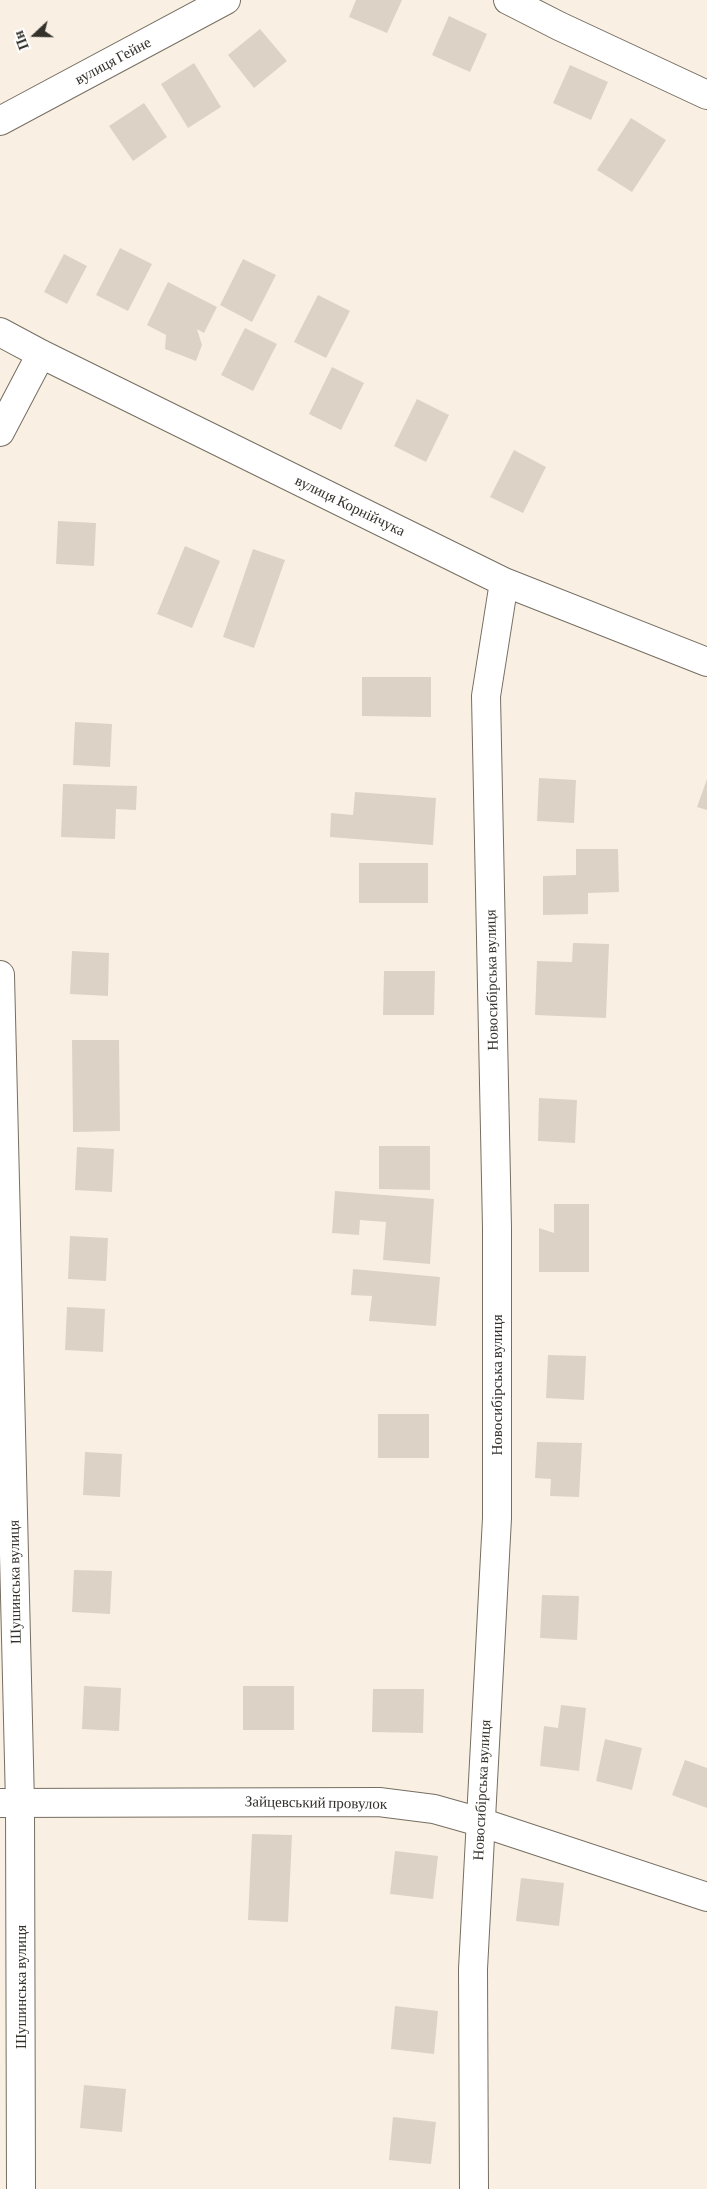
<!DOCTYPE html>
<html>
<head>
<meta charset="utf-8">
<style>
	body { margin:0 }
	#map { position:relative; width:707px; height:2189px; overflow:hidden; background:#f9f0e3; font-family:"Crimson Pro",serif }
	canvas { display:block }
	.north { position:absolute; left:10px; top:10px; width:50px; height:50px; -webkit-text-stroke:4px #fff; paint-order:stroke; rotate:249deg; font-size:14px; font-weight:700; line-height:20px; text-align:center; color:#34312b }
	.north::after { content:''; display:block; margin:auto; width:18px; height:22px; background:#34312b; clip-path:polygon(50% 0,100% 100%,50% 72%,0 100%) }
</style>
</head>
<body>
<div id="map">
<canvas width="707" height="2189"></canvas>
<div class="north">Пн</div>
</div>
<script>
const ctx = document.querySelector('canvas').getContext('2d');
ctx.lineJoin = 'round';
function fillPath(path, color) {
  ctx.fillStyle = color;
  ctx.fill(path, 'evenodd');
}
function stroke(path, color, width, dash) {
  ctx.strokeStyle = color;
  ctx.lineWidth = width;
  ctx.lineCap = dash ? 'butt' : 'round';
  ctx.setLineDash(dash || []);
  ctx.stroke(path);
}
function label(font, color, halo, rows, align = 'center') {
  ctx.font = font + ' "Crimson Pro",serif';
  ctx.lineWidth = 4;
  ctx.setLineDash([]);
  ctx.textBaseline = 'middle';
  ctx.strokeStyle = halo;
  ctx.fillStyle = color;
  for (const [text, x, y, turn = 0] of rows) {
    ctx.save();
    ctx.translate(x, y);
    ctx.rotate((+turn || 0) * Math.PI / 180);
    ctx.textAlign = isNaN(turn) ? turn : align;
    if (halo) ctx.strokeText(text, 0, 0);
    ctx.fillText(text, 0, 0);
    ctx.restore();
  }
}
const building = new Path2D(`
	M356 0H402L387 33 349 17Z
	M449 16 487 34 470 72 432 55Z
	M260 29 287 61 254 88 228 55Z
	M194 63 221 107 188 128 161 84Z
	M570 65 608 82 591 120 553 103Z
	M144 103 167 137 133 161 109 126Z
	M631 118 666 140 632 192 597 170Z
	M120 248 152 264 128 311 96 295Z
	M64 254 87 266 67 304 44 292Z
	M243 259 276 275 252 322 220 305Z
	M168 282 217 307 204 333 197 329 202 345 196 361 165 349 166 335 147 325Z
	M318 295 350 311 326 358 294 342Z
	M245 328 277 344 253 391 221 375Z
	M332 367 364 383 341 430 309 414Z
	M417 399 449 415 426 462 394 446Z
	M514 450 546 467 523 513 490 497Z
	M58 521 96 523 94 566 56 564Z
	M185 546 220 561 192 628 157 614Z
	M253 549 285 560 254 648 223 637Z
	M362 677H431V717L362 716Z
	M75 722 112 724 110 767 73 765Z
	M539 778 576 780 574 823 537 821Z
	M707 779V810L697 807Z
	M63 784 137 786 136 810 116 809 115 839 61 837Z
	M355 792 436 798 433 845 330 837 331 813 353 815Z
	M576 849H618L619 892 588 893V914L543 915V876L576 875Z
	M359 863H428V903H359Z
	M573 943 609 944 606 1018 535 1015 537 961 572 962Z
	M72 951 109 953 108 996 70 994Z
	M384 971H435L434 1015H383Z
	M72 1040H119L120 1131 73 1132Z
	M539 1098 577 1100 575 1143 538 1141Z
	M379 1146H430V1190L379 1189Z
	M77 1147 114 1149 112 1192 75 1190Z
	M335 1191 434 1199 430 1264 383 1260 386 1222 360 1220 359 1235 332 1233Z
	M554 1204H589V1272H539V1228L554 1233Z
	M70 1236 108 1238 106 1281 68 1279Z
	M353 1269 440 1277 436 1326 369 1321 372 1296 351 1295Z
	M67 1307 105 1309 103 1352 65 1350Z
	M548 1355 586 1356 584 1400 546 1398Z
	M378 1414H429V1458H378Z
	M537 1442 582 1443 579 1497 550 1496 551 1479 535 1478Z
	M85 1452 122 1454 120 1497 83 1495Z
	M74 1570 112 1571 110 1614 72 1612Z
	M542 1595 579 1596 577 1640 540 1638Z
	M84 1686 121 1688 119 1731 82 1729Z
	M243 1686H294V1730H243Z
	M373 1689H424L423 1733 372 1732Z
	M561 1705 586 1708 579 1771 540 1766 544 1726 558 1728Z
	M605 1739 642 1748 632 1790 596 1781Z
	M685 1760 707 1768V1808L672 1795Z
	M252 1834 292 1835 288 1922 248 1920Z
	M395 1851 438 1856 433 1899 390 1894Z
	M521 1878 564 1883 559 1926 516 1921Z
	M395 2006 438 2011 434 2054 391 2049Z
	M84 2085 126 2089 122 2132 80 2128Z
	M393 2117 436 2122 431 2164 389 2160Z`);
const street = new Path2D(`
	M508 0 559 26 707 95
	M0 121 226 0
	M0 332 41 354 504 582 707 662
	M0 432 41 354
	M0 975 20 1803 21 2189
	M474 2189 473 1969 497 1518V1228L486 696 504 582`);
const secondary = new Path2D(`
	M0 1803 379 1802 434 1809 480 1822 707 1897`);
const streetNames = [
	["вулиця Гейне",113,61,-28],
	["вулиця Корнійчука",350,506,26],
	["Новосибірська вулиця",492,980,-91],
	["Новосибірська вулиця",497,1385,-90],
	["Шушинська вулиця",15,1582,-91],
	["Новосибірська вулиця",482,1790,-87],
	["Зайцевський провулок",316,1803,1],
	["Шушинська вулиця",21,1987,-90]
];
fillPath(building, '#dcd3c6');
stroke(street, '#766e62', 30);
stroke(secondary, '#766e62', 30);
stroke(street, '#fff', 28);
stroke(secondary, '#fff', 28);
label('15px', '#34312b', '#fff', streetNames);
</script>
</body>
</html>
